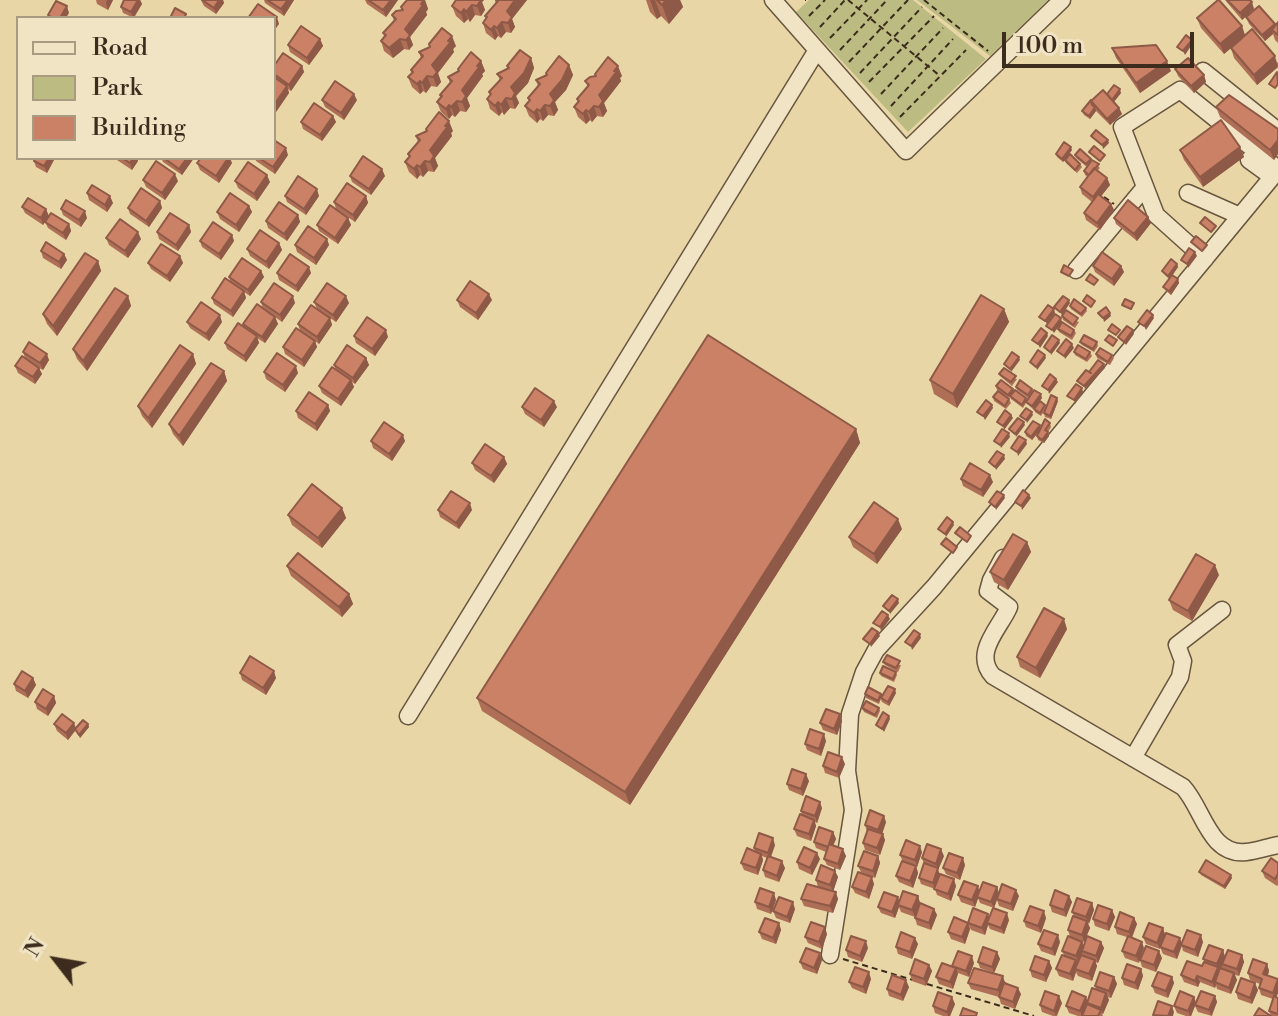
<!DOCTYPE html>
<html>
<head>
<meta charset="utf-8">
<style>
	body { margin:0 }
	#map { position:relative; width:1278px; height:1016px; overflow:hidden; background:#e9d6a6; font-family:"Libre Bodoni",serif }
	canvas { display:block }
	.legend { position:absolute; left:16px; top:16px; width:260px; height:144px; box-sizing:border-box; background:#f1e4c5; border:2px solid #a99a82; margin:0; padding:10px 14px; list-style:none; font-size:24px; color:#3d2c1d }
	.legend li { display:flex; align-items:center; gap:16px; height:40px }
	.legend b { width:40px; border:2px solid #a99a82 }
	.north { position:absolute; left:16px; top:920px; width:80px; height:80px; -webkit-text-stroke:6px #f1e4c5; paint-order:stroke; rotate:301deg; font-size:22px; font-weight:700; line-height:32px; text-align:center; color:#3d2c1d }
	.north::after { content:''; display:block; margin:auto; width:28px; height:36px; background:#3d2c1d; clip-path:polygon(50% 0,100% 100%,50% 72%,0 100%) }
	.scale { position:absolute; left:1002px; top:32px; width:192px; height:36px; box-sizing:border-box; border:4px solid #3d2c1d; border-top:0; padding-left:10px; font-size:24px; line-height:28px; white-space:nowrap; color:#3d2c1d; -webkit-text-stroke:6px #f1e4c5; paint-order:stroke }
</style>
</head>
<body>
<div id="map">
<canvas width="1278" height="1016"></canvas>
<ul class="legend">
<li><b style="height:10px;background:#f1e4c5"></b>Road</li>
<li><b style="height:22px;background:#bcbc82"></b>Park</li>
<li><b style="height:22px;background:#cb8165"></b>Building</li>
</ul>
<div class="north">N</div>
<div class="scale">100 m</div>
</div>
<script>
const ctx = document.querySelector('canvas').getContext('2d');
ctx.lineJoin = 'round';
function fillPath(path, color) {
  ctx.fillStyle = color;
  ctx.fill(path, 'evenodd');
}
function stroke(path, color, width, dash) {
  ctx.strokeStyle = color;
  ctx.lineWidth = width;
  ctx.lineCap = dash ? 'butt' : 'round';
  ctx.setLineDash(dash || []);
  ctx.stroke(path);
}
const green = new Path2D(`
	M809 0H913L986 59 908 132 796 12Z
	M917 0H1048L990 56Z`);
const path = new Path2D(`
	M805 0H806
	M848 0 940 76
	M924 0 988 51
	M809 16 825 0
	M820 27 845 0
	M830 38 867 0
	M840 50 887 0
	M849 62 908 0
	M860 73 922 7
	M869 82 934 16
	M881 94 943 28
	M891 106 953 39
	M900 117 966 50
	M1104 197 1114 204
	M843 959 913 980
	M927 984 1034 1016`);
const minor = new Path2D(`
	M773 0 906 151 1062 0
	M1203 71 1278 131
	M1249 160 1271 176
	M1188 193 1240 216
	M1205 259 1156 215 1122 127 1180 90 1278 169
	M1076 270 1145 187
	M1003 558 991 580 988 591 1009 607C1000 628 972 653 993 676L1183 787C1203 808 1209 856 1246 852 1257 851 1267 847 1278 845
	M408 716 817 50
	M1133 758 1180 677 1183 661 1177 645 1222 610
	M830 955 853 810 847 771 850 714 864 672 876 650 934 587 1278 170`);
const wall = new Path2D(`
	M96 0H113L108 10 97 4Z
	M124 0H140L142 4 134 18 123 13 121 7Z
	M201 0H223L224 3 216 14 204 6Z
	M264 0H294L284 16 265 3Z
	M365 0H398L386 17 367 4Z
	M425 0 428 9 426 12 427 15 410 37 413 45 409 50 404 49 393 58 384 51 381 41 384 36 383 33 394 21 392 15Z
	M455 0H484L482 2 485 10 481 16 475 15 470 22 468 19 464 23 456 16 452 6 456 2Z
	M495 0H527L512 19 515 27 511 33 506 32 501 38 498 36 495 40 486 33 483 23 486 18 485 16 496 4Z
	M646 0H680L683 7 669 24 661 16 657 19 650 12Z
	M1225 0H1250L1254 9 1242 20Z
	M1246 17 1275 24V26L1278 22V43L1275 40 1273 34 1265 41 1249 24Z
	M1197 18 1242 26 1245 35 1278 63V67L1257 85 1234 58 1231 48 1224 54 1201 28Z
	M320 39 323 46 309 65 290 52 288 45Z
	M456 46 453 49 454 52 438 73 441 82 437 87 431 86 426 93 423 91 420 94 412 87 408 77 412 73 411 70 421 58 419 52Z
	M1112 48 1171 71 1140 93 1116 58Z
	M531 58 534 68 528 83 516 96 519 103 515 109 510 108 504 115 502 112 499 116 490 109 487 99 490 95 489 92 500 80 497 74Z
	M481 61 485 71 482 74 483 76 467 98 470 106 466 112 460 111 455 117 452 115 449 119 441 112 437 102 441 98 440 95 450 83 448 77Z
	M569 65 573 75 566 90 555 102 558 110 554 116 548 115 543 121 540 119 537 123 529 116 525 106 529 101 528 98 538 86 536 80Z
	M274 66H302L304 72 291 91 288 89 289 93 276 112 274 111Z
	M1175 69 1204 75 1206 82 1194 93 1178 76Z
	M622 76 620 78 621 81 604 103 607 111 603 117 597 116 592 122 590 120 586 124 578 117 574 107 578 102 577 99 588 87 585 81Z
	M1121 93 1114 102 1119 108 1122 114 1110 125 1096 111 1090 119 1084 115 1082 111 1092 100 1107 94Z
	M322 100H357L344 120 325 107Z
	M1216 107 1278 129V154L1274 160 1220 117Z
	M333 116 336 122 322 141 303 129 301 122Z
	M453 131 451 133 452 136 435 158 438 166 434 172 428 171 423 177 420 175 417 179 409 172 405 162 409 157 408 154 418 142 416 136Z
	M1240 147 1244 157 1203 187 1184 160 1180 150Z
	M1072 150 1066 158 1080 164 1082 167 1077 173 1066 163 1065 160 1063 162 1057 157 1056 154Z
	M288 155 275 174 256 161 255 158H274Z
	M1075 155 1091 159 1100 168 1097 171 1107 178 1110 185 1101 196 1111 204 1114 210 1100 230 1086 220 1084 213 1092 202 1082 194 1080 187 1088 177 1085 175 1084 171 1087 167 1076 158Z
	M55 158 47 173 36 167 34 161Z
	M114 158H137L138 161 132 170Z
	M161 158H194L182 175 163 162Z
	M197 163H232L219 183 200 170Z
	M350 176H385L371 195 352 182Z
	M143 180 178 181 165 200 146 187Z
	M235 181 270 182 257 201 238 188Z
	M87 193 113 203 107 212 89 200Z
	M285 196H319L306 215 287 202Z
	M366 196 368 203 355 222 336 209 334 202Z
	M160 201 162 208 149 227 130 214 128 208Z
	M249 206 252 212 239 232 220 219 217 212Z
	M22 207 69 224 71 231 66 240 48 228 45 222 43 225 25 213Z
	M61 209 87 218 81 227 63 215Z
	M298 215 300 222 287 241 268 228 266 221Z
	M348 218 351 225 338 244 319 231 317 225Z
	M1114 218 1151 223 1137 241 1116 224Z
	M189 225 191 232 178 251 159 239 157 232Z
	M232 235 234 241 221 260 202 247 200 241Z
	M106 238 141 239 128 258 109 245Z
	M327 239 329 245 316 265 297 252 295 245Z
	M279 243 282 250 269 269 250 256 247 249Z
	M41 251 64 254 67 260 61 269 43 258Z
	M180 256 183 263 170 282 151 269 148 263Z
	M98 261 101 271 57 336 47 324 43 314Z
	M1177 264 1178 267 1172 275 1178 279 1179 283 1171 295 1165 290 1163 287 1169 279 1164 274 1162 271Z
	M1093 266H1121L1124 272 1114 286 1095 272Z
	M261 271 264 277 250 296 244 292 246 298 233 317 214 304 212 298 231 283 229 277Z
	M277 273H311L298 292 279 280Z
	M128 296 131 306 87 371 77 359 73 349Z
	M457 300H492L478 320 460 307Z
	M261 302 295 303 282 322 275 317 278 324 265 343 257 338 259 343 246 362 227 349 225 343 245 328 243 324 263 309Z
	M314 302 349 303 336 322 330 318 332 325 319 344 315 341 317 347 304 367 285 354 283 347 300 331 298 324 317 309Z
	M1070 306 1086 308 1087 311 1082 317 1071 309Z
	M1004 309 1009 322 957 408 934 394 930 380Z
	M1062 316 1079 322 1075 328 1063 320Z
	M187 322H222L209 341 190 328Z
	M1058 329 1074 330 1076 333 1072 340 1059 332Z
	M354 336 388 337 375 356 356 343Z
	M1080 342H1097L1098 346 1094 352 1082 345Z
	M23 352 49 360 43 370 39 368 42 374 35 384 18 373 15 366 25 358Z
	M1074 352H1090L1092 356 1087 362 1075 355Z
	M193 354 196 364 152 428 142 416 138 406Z
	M1096 354 1112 355 1114 358 1110 365 1097 358Z
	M366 358 369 365 355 384 352 382 354 387 341 406 322 393 319 386 336 370 334 365Z
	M224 371 227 381 183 446 173 434 169 424Z
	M264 372 298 373 285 392 266 379Z
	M999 374 1017 379 1012 386 1001 377Z
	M996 386 1013 391 1026 398 1027 400 1028 398 1017 390 1016 387 1032 389 1033 391 1042 398 1040 401 1046 407 1058 401 1051 419 1045 417 1044 413 1045 410 1041 416 1035 412 1034 409 1039 402 1033 409 1026 403 1023 408 1011 399 1010 397 1009 398 997 390Z
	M993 397 1009 399 1011 403 1006 409 994 401Z
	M328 405 330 411 317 431 298 418 296 411Z
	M522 407H557L544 427 525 414Z
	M1050 423 1051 427 1048 432 1049 436 1044 443 1038 440 1037 436 1039 431 1032 440 1026 436 1025 432 1041 428Z
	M856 429 860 443 630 805 482 711 477 698Z
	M371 441H405L392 461 373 448Z
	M504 457 507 464 494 483 475 470 472 463Z
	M961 479 993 482 983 497 963 486Z
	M342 508 346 518 322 548 292 525 288 515Z
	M438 510H472L459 529 440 517Z
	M902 529 877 564 853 547 849 537Z
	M1027 542 1031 552 1008 590 994 582 990 572Z
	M287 566 349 594 353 604 342 617 291 576Z
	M1219 575 1192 621 1173 610 1169 600Z
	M1067 629 1040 678 1020 667 1017 657Z
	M883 662 901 665 898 672 885 665Z
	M896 672 897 675 894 682 881 676 880 673Z
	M240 673 276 678 266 695 242 680Z
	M33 678 36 685 28 698 16 691 14 684Z
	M896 693 889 706 882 702 881 699 879 704 866 698 865 694 882 696Z
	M54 696 56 703 48 716 37 709 35 702Z
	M862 708H879L880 711 877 718 864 712Z
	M842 721 837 735 823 730 820 723Z
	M74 723 76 729 88 724 89 727 80 738 76 730 68 740 57 731 54 724Z
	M826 741 821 756 807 750 805 744Z
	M845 764 839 778 825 773 823 766Z
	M809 781 803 796 789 790 787 784Z
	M822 808 817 823 815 822 816 826 811 841 797 836 794 829 802 815 801 811Z
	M886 822 882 834 885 840 880 855 865 850 863 843 867 832 865 825Z
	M833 832 836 839 833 845 846 856 840 870 827 865 824 859 826 852 816 848 814 842Z
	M775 845 771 857 785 868 779 882 765 877 763 870 767 858 762 856 763 860 758 875 744 870 741 863 755 852 754 848Z
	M922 852 917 867 916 866 918 873 913 888 899 882 896 876 903 862 900 855Z
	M878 856 880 863 875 878 861 872 858 866Z
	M944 856 938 870 940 874 956 886 951 901 937 895 935 889 921 884 919 878 924 864 922 858Z
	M820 859 812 875 799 869 797 862Z
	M1278 863V885L1277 886 1265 878 1262 871Z
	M965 865 960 880 946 874 943 868Z
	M835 871 838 877 833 891 838 899 833 913 804 906 801 899 827 890 818 887 816 880Z
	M1199 872 1232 878 1225 889 1201 875Z
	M874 884 869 899 855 893 852 887Z
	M997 887 999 893 1019 896 1013 911 999 906 997 900 994 908 980 903 978 898 975 907 961 902 958 895Z
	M918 896 920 903 915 917 901 912 899 907 895 918 881 913 878 907 899 902Z
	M1069 896 1072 902 1066 917 1052 912 1050 905Z
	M776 900 771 914 757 909 755 902Z
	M1092 903 1094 910 1088 924 1090 928 1084 942 1070 937 1068 930 1074 916 1072 912Z
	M795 909 790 923 776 918 773 911Z
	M934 909 937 915 931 930 917 925 915 918Z
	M1112 910 1115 917 1109 931 1095 926 1093 919Z
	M988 914 989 918 1009 920 1004 934 990 929 988 925 985 935 971 930 968 923Z
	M1046 918 1041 933 1026 927 1024 921Z
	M1134 918 1137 924 1132 938 1139 963 1125 958 1122 951 1127 937 1117 934 1115 927Z
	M779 923 781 930 776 944 762 939 759 932Z
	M968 923 970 929 965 944 951 939 948 932Z
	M1163 928 1165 934 1182 943 1203 942 1198 957 1183 951 1182 946 1177 959 1163 954 1160 947V949L1146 944 1143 937Z
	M827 934 822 949 808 943 805 937Z
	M1060 942 1055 956 1041 951 1038 944Z
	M1082 942 1084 947 1101 942 1104 948 1098 963 1095 962 1097 966 1092 981 1078 976 1076 972 1073 981 1059 976 1056 969 1064 955 1062 951Z
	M918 944 912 959 898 954 896 947Z
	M868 948 862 962 848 957 846 950Z
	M1223 950 1225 957 1242 955 1244 962 1239 976 1235 975 1237 980 1231 994 1217 989 1216 985 1215 988 1200 982 1198 987 1184 982 1181 975 1202 966 1205 962 1203 959Z
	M997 952 1000 959 994 973 1021 994 1015 1009 1001 1004 999 997 971 989 968 983 994 973 980 968 978 962Z
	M1162 958 1156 972 1142 967 1140 960Z
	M822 960 817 974 803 969 800 962Z
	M1049 961 1052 968 1046 982 1032 977 1030 970Z
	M974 963 969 977 958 973 953 989 939 984 936 977 953 967Z
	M1267 964 1269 971 1268 975 1278 993 1276 997 1278 998V1016H1254H1271L1269 1011 1273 999 1261 995 1259 988 1260 984 1250 980 1248 973Z
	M929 965 932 971 926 986 912 981 910 974Z
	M1141 969 1143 976 1138 990 1124 985 1122 978Z
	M1114 977 1117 984 1111 998 1107 997 1109 1000 1103 1014H1102L1103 1016H1078L1069 1013 1066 1006 1087 1001 1096 989 1095 986Z
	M1172 977 1174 983 1168 998 1155 993 1152 986Z
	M871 979 866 994 852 988 849 982Z
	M909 987 903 1001 889 996 887 989Z
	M1258 990 1252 1004 1238 999 1236 992Z
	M1215 996 1217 1002 1212 1016 1198 1012 1195 1006 1191 1016H1186L1177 1013 1174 1006 1194 997 1196 1003Z
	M1062 1003 1057 1016H1053L1042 1012 1040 1005Z
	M955 1004 950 1016H943L935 1013 933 1006Z`);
const shadedWall = new Path2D(`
	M107 0H113L108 10 106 3Z
	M138 0H140L142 4 133 18 131 12Z
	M219 0H223L224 3 216 14 214 8Z
	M288 0H294L284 16 281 9Z
	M391 0H398L386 17 383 10Z
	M425 0 428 9 426 12 427 15 410 37 413 45 409 50 406 40 405 29Z
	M479 0H484L482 2 485 10 481 16 477 6Z
	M515 0H527L512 19 515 27 511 33 508 23 507 11Z
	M650 0H655L661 16 657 19Z
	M666 0H680L683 7 669 24 662 5Z
	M1252 2 1254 9 1242 20 1240 13Z
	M472 5 475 15 470 22 466 12Z
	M67 6 69 13 66 18H60Z
	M464 9 468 19 464 23 461 13Z
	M277 17 279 24 274 31V21Z
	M502 22 506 32 501 38 497 28Z
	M1275 24 1277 30H1272L1273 34 1265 41 1262 35Z
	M494 26 498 36 495 40 491 30Z
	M1242 26 1245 36 1224 54 1220 44Z
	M452 36 456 46 453 49 454 52 438 73 441 82 437 87 433 77 432 65Z
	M320 39 323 46 309 65 307 58Z
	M400 39 404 49 393 58 389 48Z
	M1192 40 1193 43 1185 55 1183 51Z
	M1275 56 1278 67 1257 85 1254 75Z
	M531 58 534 68 528 83 516 96 519 103 515 109 512 99 511 87Z
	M481 61 485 71 482 74 483 76 467 98 470 106 466 112 462 102V90Z
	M1167 61 1171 71 1140 93 1136 83Z
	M569 65 573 75 566 90 555 102 558 110 554 116 550 106V94Z
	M302 66 304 72 291 91 289 85Z
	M618 66 622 76 620 78 621 81 604 103 607 111 603 117 599 107V95Z
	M1204 75 1206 82 1194 93 1191 86Z
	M427 76 431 86 426 93 422 83Z
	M420 81 423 91 420 94 417 84Z
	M287 86 289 93 276 112 274 105Z
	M1120 89 1121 93 1112 104 1111 101Z
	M354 94 357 100 344 120 341 113Z
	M506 98 510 108 504 115 501 105Z
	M457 101 460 111 455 117 451 107Z
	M498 102 502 112 499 116 495 106Z
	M449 105 452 115 449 119 446 109Z
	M545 105 548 115 543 121 540 111Z
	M594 106 597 116 592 122 589 112Z
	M1095 107 1096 111 1090 119 1089 116Z
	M1119 108 1122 114 1110 125 1107 119Z
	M537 109 540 119 537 123 534 113Z
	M586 110 590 120 586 124 583 114Z
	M333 116 336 122 322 141 320 135Z
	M449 121 453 131 451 133 452 136 435 158 438 166 434 172 430 162V150Z
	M1108 140 1109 143 1103 149 1102 145Z
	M1278 140V154L1274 160 1270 150Z
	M1071 147 1072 150 1063 162 1062 159Z
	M1240 147 1244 157 1203 187 1200 177Z
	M286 148 288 155 275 174 273 167Z
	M49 158H55L47 173 44 166Z
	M133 158H137L138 161 132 170 130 163Z
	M187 158H194L182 175 179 169Z
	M228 158H230L232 163 219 183 216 176Z
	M425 161 428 171 423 177 420 167Z
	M417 165 420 175 417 179 414 169Z
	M382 169 385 176 371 195 369 189Z
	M175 174 178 181 165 200 162 193Z
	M267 175 270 182 257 201 254 194Z
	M1107 178 1110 185 1095 204 1093 197Z
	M317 189 319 196 306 215 304 209Z
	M110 196 113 203 107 212 105 205Z
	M366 196 368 203 355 222 353 215Z
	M160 201 162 208 149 227 146 221Z
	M1111 204 1114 210 1100 230 1097 223Z
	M249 206 252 212 239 232 236 225Z
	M46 209 49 216 43 225 41 218Z
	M85 211 87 218 81 227 79 220Z
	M298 215 300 222 287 241 284 234Z
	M1148 217 1151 223 1137 241 1134 234Z
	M348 218 351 225 338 244 335 238Z
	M69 224 71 231 66 240 63 233Z
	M189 225 191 232 178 251 176 245Z
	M138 232 141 239 128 258 125 251Z
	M232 235 234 241 221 260 219 254Z
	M327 239 329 245 316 265 314 258Z
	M279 243 282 250 269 269 266 262Z
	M1195 252 1197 256 1188 268 1187 264Z
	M64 254 67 260 61 269 59 262Z
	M180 256 183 263 170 282 167 276Z
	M98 261 101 271 57 336 53 326Z
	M1177 264 1178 267 1170 279 1168 276Z
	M1121 266 1124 272 1114 286 1112 279Z
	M309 267 311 273 298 292 296 286Z
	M261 271 264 277 250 296 248 290Z
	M1178 279 1179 283 1171 295 1169 291Z
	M244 291 246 298 233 317 231 311Z
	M489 294 492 300 478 320 476 313Z
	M128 296 131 306 87 371 83 361Z
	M293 296 295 303 282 322 280 315Z
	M346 296 349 303 336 322 333 315Z
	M1069 300 1070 303 1062 315 1060 312Z
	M1004 309 1009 322 957 408 953 394Z
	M1054 309 1055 313 1047 324 1045 321Z
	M1110 313 1111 316 1104 322 1103 318Z
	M220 315 222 322 209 341 206 334Z
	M1153 315 1154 318 1146 330 1144 326Z
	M275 317 278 324 265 343 262 337Z
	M330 318 332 325 319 344 317 337Z
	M1061 318 1062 322 1054 333 1052 330Z
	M386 330 388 337 375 356 372 349Z
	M1133 330 1134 334 1126 345 1124 342Z
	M1047 333 1048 336 1040 348 1038 344Z
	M257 336 259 343 246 362 244 356Z
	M1059 340 1060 343 1051 355 1050 352Z
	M315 341 317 347 304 367 302 360Z
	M1072 344 1074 348 1065 359 1064 356Z
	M47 354 49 360 43 370 40 363Z
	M193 354 196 364 152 428 148 418Z
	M1045 355 1046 358 1037 370 1036 367Z
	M1019 357 1020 360 1011 372 1010 369Z
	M366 358 369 365 355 384 353 378Z
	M1104 364 1105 368 1085 389 1084 386Z
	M296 366 298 373 285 392 283 385Z
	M39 368 42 374 35 384 33 377Z
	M224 371 227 381 183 446 179 436Z
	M1056 379 1058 382 1049 394 1048 390Z
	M351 380 354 387 341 406 338 399Z
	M1082 388 1083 392 1075 404 1074 400Z
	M1041 394 1042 398 1033 409 1032 406Z
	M1057 398 1058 401 1051 419 1050 416Z
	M554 401 557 407 544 427 541 420Z
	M328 405 330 411 317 431 315 424Z
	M992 405 993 408 985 420 983 416Z
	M1032 412 1033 415 1027 423 1026 420Z
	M1011 415 1013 418 1004 430 1003 426Z
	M1024 422 1025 425 1016 437 1015 434Z
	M1040 425 1041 429 1032 440 1031 437Z
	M856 429 860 443 630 805 625 792Z
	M1048 432 1049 436 1044 443 1042 440Z
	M1009 433 1010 437 1001 448 1000 445Z
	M403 435 405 441 392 461 389 454Z
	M1026 440 1027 444 1018 456 1017 452Z
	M1004 455 1005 459 996 470 995 467Z
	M504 457 507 464 494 483 491 476Z
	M990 475 993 482 983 497 981 490Z
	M1004 495 1005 498 996 510 995 507Z
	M1029 495 1031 498 1022 510 1021 506Z
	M470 503 472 510 459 529 456 523Z
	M342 508 346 518 322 548 318 538Z
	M898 519 902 529 877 564 874 554Z
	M953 522 954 525 946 537 945 534Z
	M1027 542 1031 552 1008 590 1004 580Z
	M1215 565 1219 575 1192 621 1188 611Z
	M349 594 353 604 342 617 339 607Z
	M898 599 899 603 890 614 889 611Z
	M888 615 890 619 881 631 880 627Z
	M1064 619 1067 629 1040 678 1036 668Z
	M878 632 880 636 871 647 870 644Z
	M920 634 921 638 912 650 911 646Z
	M274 671 276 678 266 695 263 688Z
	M33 678 36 685 28 698 25 691Z
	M895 689 896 693 889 706 888 702Z
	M54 696 56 703 48 716 46 709Z
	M840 714 842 721 837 735 834 729Z
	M889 716 890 719 884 732 882 729Z
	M74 723 76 729 68 740 66 733Z
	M88 724 89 727 80 738 79 735Z
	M824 734 826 741 821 756 819 749Z
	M842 757 845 764 839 778 837 772Z
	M806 774 809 781 803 796 801 789Z
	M820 802 822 808 817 823 815 816Z
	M884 816 886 822 881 837 878 830Z
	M814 820 816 826 811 841 809 834Z
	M833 832 836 839 830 853 828 847Z
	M883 834 885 840 880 855 877 848Z
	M773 838 775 845 770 859 768 853Z
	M920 846 922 852 917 867 915 860Z
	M843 849 846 856 840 870 838 864Z
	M941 849 944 856 938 870 940 875 935 890 933 883 938 869 936 864Z
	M817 853 820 859 812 875 810 868Z
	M761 854 763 860 758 875 756 868Z
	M878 856 880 863 875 878 873 871Z
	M963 858 965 865 960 880 957 873Z
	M782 861 785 868 779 882 777 876Z
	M916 866 918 873 913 888 910 881Z
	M835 871 838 877 833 892 830 885Z
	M1231 875 1232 878 1225 889 1224 886Z
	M872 877 874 884 869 899 866 892Z
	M954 879 956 886 951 901 948 894Z
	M978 886 980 893 975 907 972 900Z
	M997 887 999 894 994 908 991 902Z
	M1016 890 1019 896 1013 911 1011 904Z
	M836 892 838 899 833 913 830 906Z
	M774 893 776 900 771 914 769 907Z
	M918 896 920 903 915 917 912 910Z
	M1069 896 1072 902 1066 917 1064 910Z
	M898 897 900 904 898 905 899 907 895 918 892 912Z
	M793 902 795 909 790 923 787 917Z
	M1092 903 1094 910 1089 924 1086 917Z
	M934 909 937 915 931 930 929 923Z
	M1112 910 1115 917 1109 931 1107 924Z
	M1044 911 1046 918 1041 933 1038 926Z
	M1007 913 1009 920 1004 934 1001 928Z
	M988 914 990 920 987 923 988 925 985 935 982 928Z
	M1134 918 1137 924 1131 939 1129 932Z
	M1087 921 1090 928 1084 942 1082 935Z
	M779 923 781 930 776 944 773 938Z
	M968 923 970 929 965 944 962 937Z
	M825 927 827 934 822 949 819 942Z
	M1163 928 1165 935 1160 949 1157 943Z
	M1058 935 1060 942 1055 956 1052 949Z
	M1201 935 1203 942 1198 957 1195 950Z
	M915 938 918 944 912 959 910 952Z
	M1180 938 1182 944 1177 959 1174 952Z
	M866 941 868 948 862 962 860 956Z
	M1082 942 1084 948 1079 963 1076 956Z
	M1101 942 1104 948 1098 963 1096 956Z
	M1142 942 1144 948 1139 963 1136 956Z
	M1223 950 1225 957 1220 971 1217 964Z
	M1159 951 1162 958 1156 972 1154 965Z
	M997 952 1000 959 994 973 992 967Z
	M820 953 822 960 817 974 814 968Z
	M1242 955 1244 962 1239 976 1237 969Z
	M972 956 974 963 969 977 966 971Z
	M1076 960 1078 966 1075 969 1076 972 1073 981 1070 974Z
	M1095 960 1097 966 1092 981 1089 974Z
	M1049 961 1052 968 1046 982 1044 975Z
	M1267 964 1269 971 1266 980 1263 974Z
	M929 965 932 971 926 986 924 979Z
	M1218 967 1220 974 1215 982 1216 985 1215 988 1212 982Z
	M956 968 958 974 953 989 950 982Z
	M1141 969 1143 976 1138 990 1135 983Z
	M869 972 871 979 866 994 863 987Z
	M1234 973 1237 980 1231 994 1229 988Z
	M1003 976 1005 983 1000 997 998 990Z
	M1197 976 1200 982 1198 987 1195 981Z
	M1114 977 1117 984 1111 998 1109 991Z
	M1172 977 1174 983 1168 998 1166 991Z
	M1278 979V993L1275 1000 1273 993Z
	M906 980 909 987 903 1001 901 995Z
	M1255 983 1258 990 1252 1004 1250 998Z
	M1018 988 1021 994 1015 1009 1013 1002Z
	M1106 993 1109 1000 1103 1014 1101 1008Z
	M1059 996 1062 1003 1056 1016 1054 1011Z
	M1215 996 1217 1002 1211 1016 1209 1010Z
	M952 997 955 1004 950 1016H948L947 1012Z
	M1086 997 1088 1003H1087L1088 1005 1082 1016 1080 1011Z
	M1194 997 1196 1003 1191 1016H1190L1188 1011Z
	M1172 1006 1174 1012 1173 1016H1168Z`);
const building = new Path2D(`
	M124 0H138L131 12 121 7Z
	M202 0H219L214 8Z
	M267 0H288L281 9Z
	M368 0H391L383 10Z
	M407 0H424L421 4 423 5 405 29 410 35 406 40 400 39 389 48 381 41 386 35 383 33 396 19 392 15 396 11 403 10 401 7Z
	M456 0H481L477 6 472 5 466 12 464 9 461 13 452 6Z
	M496 0H515L507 11 512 17 508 23 502 22 497 28 494 26 491 30 483 23 487 17 485 16 498 1Z
	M657 0H666L662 5Z
	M1218 0H1219L1242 26 1220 44 1197 18Z
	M1227 0H1250L1252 2 1240 13Z
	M56 1 67 6 60 18H53L48 15Z
	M258 4 277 17 274 21V18H248Z
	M1259 6 1275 24 1262 35 1246 17Z
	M175 8 186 14 184 18H170Z
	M1278 22V35L1272 30Z
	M301 26 320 39 307 58 288 45Z
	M442 28 452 36 448 41 451 42 432 65 437 72 433 77 427 76 422 83 420 81 417 84 408 77 413 72 411 70 423 56 419 52 430 47 429 44Z
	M1252 29 1275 56 1254 75 1231 48Z
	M1186 35 1192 40 1183 51 1177 47Z
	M1156 45 1167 61 1136 83 1112 48Z
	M520 50 531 58 524 73 511 87 515 93 512 99 506 98 501 105 498 102 495 106 487 99 491 94 489 92 502 78 497 74 509 68 507 66Z
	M471 52 481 61 477 66H480L462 90 466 96 462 102 457 101 451 107 449 105 446 109 437 102 442 96 440 95 452 81 448 77 459 71 458 69Z
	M283 53 302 66 289 85 274 74V66Z
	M559 56 569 65 562 80 550 94 554 100 550 106 545 105 540 111 537 109 534 113 525 106 530 100 528 98 540 84 536 80 547 75 546 73Z
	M608 57 618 66 614 71H617L599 95 603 101 599 107 594 106 589 112 586 110 583 114 574 107 579 101 577 99 589 85 585 81 590 77 596 76 595 74Z
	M1188 58 1204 75 1191 86 1175 69Z
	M1277 72 1278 84 1275 88 1269 84Z
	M274 77 287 86 274 105Z
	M335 81 354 94 341 113 322 100Z
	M1114 85 1120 89 1112 100 1107 94Z
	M1103 90 1119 108 1107 119 1091 101Z
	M1229 95 1278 129V140L1270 150 1216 107Z
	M1091 100 1092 105 1095 107 1089 116 1082 111Z
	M314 103 333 116 320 135 301 122Z
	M439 112 449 121 445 126H448L430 150 434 156 430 162 425 161 420 167 417 165 414 169 405 162 410 156 408 154 420 140 416 136 427 131 426 129Z
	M1221 120 1240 147 1200 177 1180 150Z
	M1096 130 1108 140 1102 145 1091 136Z
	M274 140 286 148 273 167 259 158H274Z
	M1064 142 1071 147 1062 159 1056 154Z
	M1094 146 1105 155 1100 161 1089 152Z
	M1080 149 1091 159 1086 164 1075 155Z
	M1070 154 1080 164 1075 170 1065 160Z
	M363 156 382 169 369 189 350 176Z
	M35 158H49L44 166 34 161Z
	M122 158H133L130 163Z
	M164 158H187L179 169Z
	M201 158H228L216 176 197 163Z
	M1092 160 1099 164 1089 175 1084 171Z
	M156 161 175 174 162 193 143 180Z
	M248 162 267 175 254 194 235 181Z
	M1094 168 1107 178 1093 197 1080 187Z
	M298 176 317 189 304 209 285 196Z
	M347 183 366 196 353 215 334 202Z
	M92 185 110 196 105 205 87 193Z
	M141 188 160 201 146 221 128 208Z
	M230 193 249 206 236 225 217 212Z
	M1098 194 1111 204 1097 223 1084 213Z
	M28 198 46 209 41 218 22 207Z
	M66 200 85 211 79 220 61 209Z
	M1128 200 1148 217 1134 234 1114 218Z
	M279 202 298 215 284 234 266 221Z
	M330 205 348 218 335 238 317 225Z
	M51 213 69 224 63 233 45 222Z
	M170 213 189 225 176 245 157 232Z
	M1205 217 1216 226 1211 232 1200 223Z
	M120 219 138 232 125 251 106 238Z
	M213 222 232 235 219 254 200 241Z
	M308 226 327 239 314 258 295 245Z
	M260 230 279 243 266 262 247 249Z
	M1196 236 1207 245 1202 251 1191 242Z
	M46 242 64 254 59 262 41 251Z
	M161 244 180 256 167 276 148 263Z
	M1189 248 1195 252 1187 264 1181 260Z
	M1102 252 1121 266 1112 279 1093 266Z
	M85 253 98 261 53 326 43 314Z
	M290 254 309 267 296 286 277 273Z
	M242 258 261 271 248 290 229 277Z
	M1171 259 1177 264 1168 276 1162 271Z
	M1064 265 1073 270 1069 276 1061 272Z
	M1090 274 1098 280 1094 285 1086 280Z
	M1172 275 1178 279 1169 291 1163 287Z
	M225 278 244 291 231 311 212 298Z
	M470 281 489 294 476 313 457 300Z
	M274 283 293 296 280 315 261 302Z
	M327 283 346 296 333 315 314 302Z
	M115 288 128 296 83 361 73 349Z
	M981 295 1004 309 953 394 930 380Z
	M1087 295 1095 301 1091 307 1083 301Z
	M1063 296 1069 300 1060 312 1054 307Z
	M1074 299 1086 308 1081 314 1070 306Z
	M1125 299 1134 303 1131 309 1122 305Z
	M201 302 220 315 206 334 187 322Z
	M257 304 275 317 262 337 243 324Z
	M311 305 330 318 317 337 298 324Z
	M1048 305 1054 309 1045 321 1039 317Z
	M1106 307 1110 313 1103 318 1098 313Z
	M1066 310 1078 318 1073 325 1062 316Z
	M1147 310 1153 315 1144 326 1138 322Z
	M1055 314 1061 318 1052 330 1046 326Z
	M367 317 386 330 372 349 354 336Z
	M1062 322 1074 330 1071 336 1058 329Z
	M238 323 257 336 244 356 225 343Z
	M1112 324 1120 330 1116 335 1108 330Z
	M1127 326 1133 330 1124 342 1118 337Z
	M296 328 315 341 302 360 283 347Z
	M1041 328 1047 333 1038 344 1032 340Z
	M708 335 856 429 625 792 477 698Z
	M1052 335 1059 340 1050 352 1044 347Z
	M1084 335 1097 342 1093 349 1080 342Z
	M1109 335 1117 340 1113 346 1105 340Z
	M1066 339 1072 344 1064 356 1057 351Z
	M29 342 47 354 40 363 23 352Z
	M180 345 193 354 148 418 138 406Z
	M347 345 366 358 353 378 334 365Z
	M1078 345 1090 352 1086 359 1074 352Z
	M1100 348 1112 355 1108 362 1096 354Z
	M1038 350 1045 355 1036 367 1030 362Z
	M1012 352 1019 357 1010 369 1004 364Z
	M277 353 296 366 283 385 264 372Z
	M22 356 39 368 33 377 15 366Z
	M1098 360 1104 364 1084 386 1077 381 1086 370 1091 373 1089 372Z
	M211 363 224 371 179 436 169 424Z
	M332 367 351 380 338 399 319 386Z
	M1004 368 1016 376 1011 382 999 374Z
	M1050 374 1056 379 1048 390 1042 386Z
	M1001 380 1013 389 1008 395 996 386Z
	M1020 380 1032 389 1028 395 1016 387Z
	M1076 384 1082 388 1074 400 1067 396Z
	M535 388 554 401 541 420 522 407Z
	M1015 390 1026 398 1022 405 1010 396Z
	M1034 390 1041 394 1032 406 1026 402Z
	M998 391 1009 399 1005 406 993 397Z
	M309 392 328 405 315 424 296 411Z
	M1051 395 1057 398 1050 416 1044 413Z
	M986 400 992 405 983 416 977 412Z
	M1040 401 1045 405 1040 413 1034 409Z
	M1026 408 1032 412 1026 420 1020 416Z
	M1005 410 1011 415 1003 426 997 422Z
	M1018 418 1024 422 1015 434 1009 429Z
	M1045 419 1050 423 1045 430 1048 432 1042 440 1037 436Z
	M1033 421 1040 425 1031 437 1025 432Z
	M384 422 403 435 389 454 371 441Z
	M1002 429 1009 433 1000 445 994 441Z
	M1019 436 1026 440 1017 452 1011 448Z
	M485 444 504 457 491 476 472 463Z
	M997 451 1004 455 995 467 989 462Z
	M970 463 990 475 981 490 961 479Z
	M312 484 342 508 318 538 288 515Z
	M1023 490 1029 495 1021 506 1015 502Z
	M451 491 470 503 456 523 438 510Z
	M997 491 1004 495 995 507 989 502Z
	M874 502 898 519 874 554 849 537Z
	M947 517 953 522 945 534 938 529Z
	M960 527 971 536 967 542 955 533Z
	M1013 534 1027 542 1004 580 990 572Z
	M946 538 957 547 953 553 941 544Z
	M298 553 349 594 339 607 287 566Z
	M1196 554 1215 565 1188 611 1169 600Z
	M892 595 898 599 889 611 883 606Z
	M1044 608 1064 619 1036 668 1017 657Z
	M882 611 888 615 880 627 873 623Z
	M872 628 878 632 870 644 863 639Z
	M914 630 920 634 911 646 905 642Z
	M887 655 900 661 896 668 883 662Z
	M250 656 274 671 263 688 240 673Z
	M883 666 896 672 893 679 880 673Z
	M22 671 33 678 25 691 14 684Z
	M888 686 895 689 888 702 881 698Z
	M868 687 881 694 878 701 865 694Z
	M43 689 54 696 46 709 35 702Z
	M866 701 879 708 875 715 862 708Z
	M826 709 840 714 834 729 820 723Z
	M883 712 889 716 882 729 876 725Z
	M62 714 74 723 66 733 54 724Z
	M83 720 88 724 79 735 75 729Z
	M810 729 824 734 819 749 805 744Z
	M828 752 842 757 837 772 823 766Z
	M792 769 806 774 801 789 787 784Z
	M806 796 820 802 815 816 801 811Z
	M870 810 884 816 878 830 865 825Z
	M800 814 814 820 809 834 794 829Z
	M819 827 833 832 828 847 814 842Z
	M868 829 883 834 877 848 863 843Z
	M759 833 773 838 768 853 754 848Z
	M906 840 920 846 915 860 900 855Z
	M829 844 843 849 838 864 824 859Z
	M927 844 941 849 936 864 922 858Z
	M804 847 817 853 810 868 797 862Z
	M747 848 761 854 756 868 741 863Z
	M864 851 878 856 873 871 858 866Z
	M949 853 963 858 957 873 943 868Z
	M768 856 782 861 777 876 763 870Z
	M1271 858 1278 863V874L1275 879 1262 871Z
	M1206 860 1231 875 1224 886 1199 872Z
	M902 861 916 866 910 881 896 876Z
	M924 863 938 868 933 883 919 878Z
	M821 865 835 871 830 885 816 880Z
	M858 872 872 877 866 892 852 887Z
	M940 874 954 879 948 894 934 889Z
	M964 881 978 886 972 900 958 895Z
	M983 882 997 887 991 902 977 897Z
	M807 884 836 892 830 906 801 899Z
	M1002 884 1016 890 1011 904 997 899Z
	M760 888 774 893 769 907 755 902Z
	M1055 890 1069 896 1064 910 1050 905Z
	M903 891 918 896 912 910 898 905Z
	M884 892 898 897 892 912 878 907Z
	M779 897 793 902 787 917 773 911Z
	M1077 898 1092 903 1086 917 1072 912Z
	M920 903 934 909 929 923 915 918Z
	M1098 905 1112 910 1107 924 1093 919Z
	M1030 906 1044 911 1038 926 1024 921Z
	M973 908 988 914 982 928 968 923Z
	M993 908 1007 913 1001 928 987 923Z
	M1120 912 1134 918 1129 932 1115 927Z
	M1073 916 1087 921 1082 935 1068 930Z
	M954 917 968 923 962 937 948 932Z
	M765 918 779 923 773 938 759 932Z
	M811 922 825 927 819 942 805 937Z
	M1149 923 1163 928 1157 943 1143 937Z
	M1044 930 1058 935 1052 949 1038 944Z
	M1187 930 1201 935 1195 950 1181 945Z
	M901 932 915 938 910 952 896 947Z
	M1166 933 1180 938 1174 952 1160 947Z
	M851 936 866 941 860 956 846 950Z
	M1068 936 1082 942 1076 956 1062 951Z
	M1087 936 1101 942 1096 956 1082 951Z
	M1128 936 1142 942 1136 956 1122 951Z
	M1209 945 1223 950 1217 964 1203 959Z
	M1146 946 1159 951 1154 965 1140 960Z
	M983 947 997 952 992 967 978 962Z
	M806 948 820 953 814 968 800 962Z
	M1228 950 1242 955 1237 969 1222 964Z
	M958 951 972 956 966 971 952 966Z
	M1062 955 1076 960 1070 974 1056 969Z
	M1081 955 1095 960 1089 974 1075 969Z
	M1035 956 1049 961 1044 975 1030 970Z
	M915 959 929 965 924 979 910 974Z
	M1253 959 1267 964 1263 974 1278 979 1273 993 1259 988 1262 979 1248 973Z
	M1187 961 1202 966 1204 962 1218 967 1212 982 1197 976 1195 981 1181 975Z
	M942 963 956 968 950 982 936 977Z
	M1127 964 1141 969 1135 983 1122 978Z
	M855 967 869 972 863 987 849 982Z
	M974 968 1003 976 998 990 968 983Z
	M1220 968 1234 973 1229 988 1215 982Z
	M1100 972 1114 977 1109 991 1095 986Z
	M1158 972 1172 977 1166 991 1152 986Z
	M892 975 906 980 901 995 887 989Z
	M1241 978 1255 983 1250 998 1236 992Z
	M1004 983 1018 988 1013 1002 999 997Z
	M1092 988 1106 993 1101 1008 1087 1003Z
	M1045 991 1059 996 1054 1011 1040 1005Z
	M1072 991 1086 997 1080 1011 1066 1006Z
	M1180 991 1194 997 1188 1011 1174 1006Z
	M1201 991 1215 996 1209 1010 1195 1005Z
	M938 992 952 997 947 1012 933 1006Z
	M1274 996 1278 998V1014L1269 1011Z
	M1158 1001 1172 1006 1168 1016 1153 1015Z
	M1087 1004 1101 1010 1098 1016H1082Z
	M963 1008 977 1013 976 1016H960Z
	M1259 1008 1271 1016H1254Z`);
fillPath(green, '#bcbc82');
stroke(minor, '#68563f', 19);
stroke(path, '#3d2c1d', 2, [6, 4]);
stroke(minor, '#f1e4c5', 16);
fillPath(wall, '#af6f57');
fillPath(shadedWall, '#8e5a47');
fillPath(building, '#cb8165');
stroke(building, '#8e5a47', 2);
</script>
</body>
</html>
